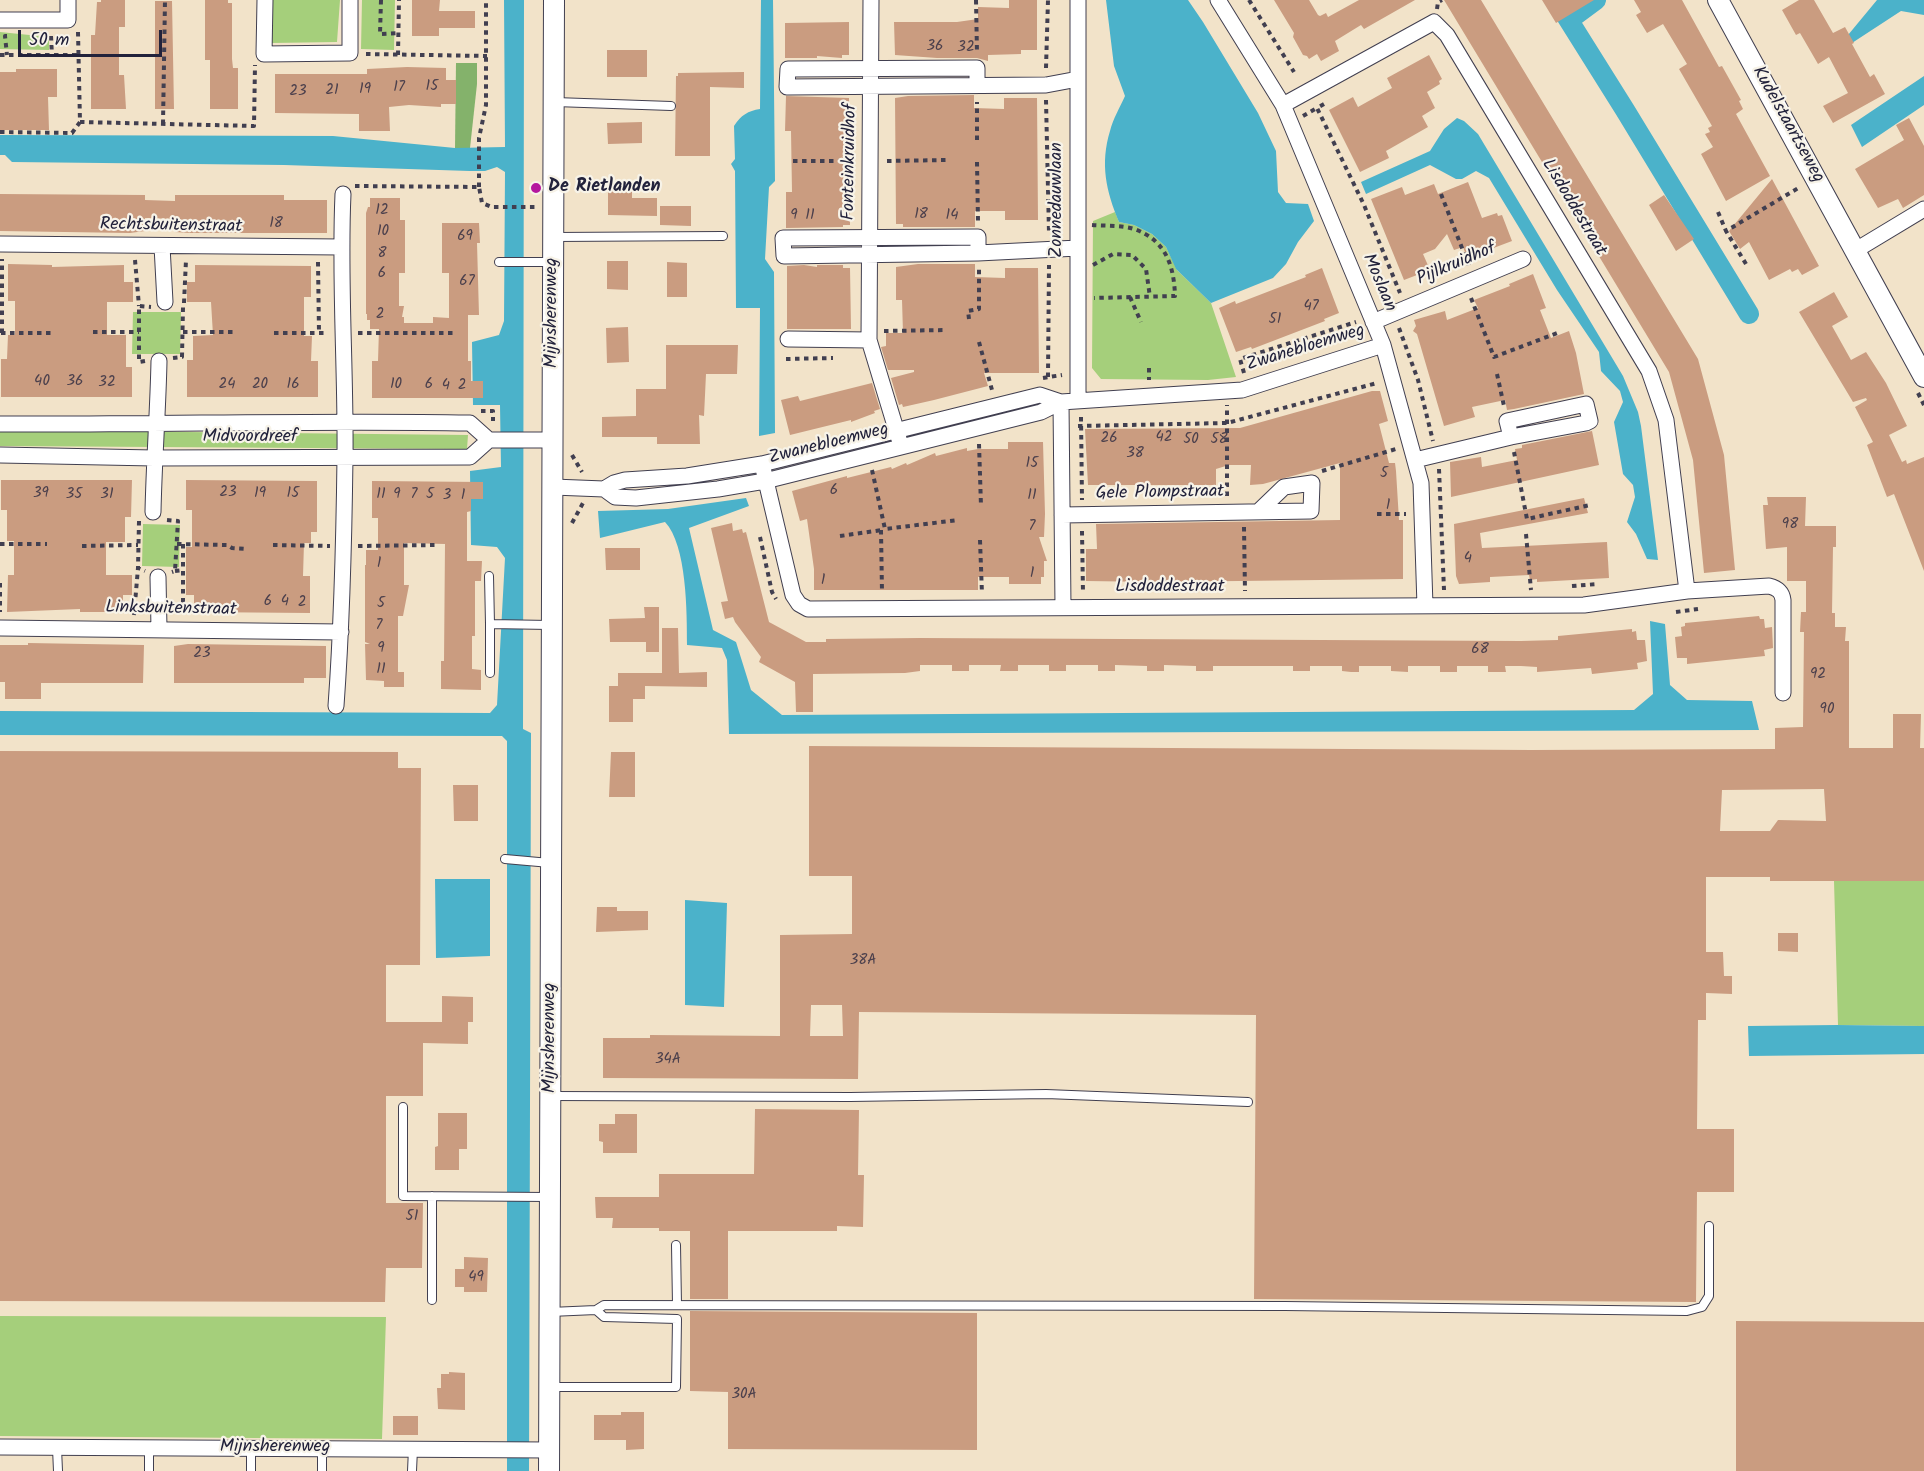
<!DOCTYPE html>
<html>
<head>
<meta charset="utf-8">
<style>
	body { margin:0 }
	#map { position:relative; width:1924px; height:1471px; overflow:hidden; background:#f2e3c9; font-family:Kalam,sans-serif }
	canvas { display:block }
	.scale { position:absolute; left:18px; top:30px; width:144px; height:27px; box-sizing:border-box; border:3px solid #22223b; border-top:0; padding-left:8px; font-size:18px; line-height:21px; white-space:nowrap; color:#22223b; -webkit-text-stroke:4px #f7f3e8; paint-order:stroke }
</style>
</head>
<body>
<div id="map">
<canvas width="1924" height="1471"></canvas>
<div class="scale">50 m</div>
</div>
<script>
const ctx = document.querySelector('canvas').getContext('2d');
ctx.lineJoin = 'round';
function fillPath(path, color) {
  ctx.fillStyle = color;
  ctx.fill(path, 'evenodd');
}
function stroke(path, color, width, dash) {
  ctx.strokeStyle = color;
  ctx.lineWidth = width;
  ctx.lineCap = dash ? 'butt' : 'round';
  ctx.setLineDash(dash || []);
  ctx.stroke(path);
}
function label(font, color, halo, rows, align = 'center') {
  ctx.font = font + ' Kalam,sans-serif';
  ctx.lineWidth = 4.5;
  ctx.setLineDash([]);
  ctx.textBaseline = 'middle';
  ctx.strokeStyle = halo;
  ctx.fillStyle = color;
  for (const [text, x, y, turn = 0] of rows) {
    ctx.save();
    ctx.translate(x, y);
    ctx.rotate((+turn || 0) * Math.PI / 180);
    ctx.textAlign = isNaN(turn) ? turn : align;
    if (halo) ctx.strokeText(text, 0, 0);
    ctx.fillText(text, 0, 0);
    ctx.restore();
  }
}
const green = new Path2D(`
	M272 0H340L337 42 271 43Z
	M362 0H395L394 50 361 49Z
	M0 32 49 37V50L0 49Z
	M1115 212 1119 222 1134 225 1152 234 1166 247 1177 270 1211 303 1236 377 1208 380 1101 379 1092 368 1093 221Z
	M133 312H181L180 354H132Z
	M0 430 468 435 467 449 0 446Z
	M143 524 180 525 179 567 142 566Z
	M1834 881H1924V1026L1838 1025Z
	M0 1316 386 1317 382 1439 0 1436Z`);
const forest = new Path2D(`
	M456 63H477V84L470 148H455Z`);
const water = new Path2D(`
	M504 0H524L523 729 531 733 529 1471H507V741L502 736 0 735V711L490 713 497 705 505 558 497 547 471 545 470 471 501 467 500 405H473L472 342 499 335 504 321 505 172 497 167 485 171H470L284 165 12 162 5 155H0V135L333 136 455 148 505 147Z
	M761 0H773L775 181 769 187 765 259 774 272 775 433 759 436 760 308H736L735 171 731 164 735 159 734 126C741 115 748 111 760 109Z
	M1106 0H1188L1203 22 1258 113 1276 151 1278 192 1286 203 1308 204 1314 221 1298 242 1286 264 1273 278 1211 303 1176 269 1166 247 1152 234 1134 225 1119 222C1106 191 1100 164 1110 131 1113 119 1120 107 1125 96L1114 66Z
	M1877 0H1924V15L1901 11 1829 58Z
	M1924 76V105L1862 147 1851 125Z
	M1457 118 1464 121 1478 134 1623 376 1638 412 1641 426 1658 560 1647 559 1636 534 1627 522 1635 497 1633 485 1623 474 1614 422 1623 402 1620 391 1601 371 1599 352 1557 290 1489 178 1476 171 1462 179H1456L1430 165 1366 194 1361 182 1430 151 1444 129Z
	M746 498 749 506 689 528 713 630 736 642 751 690 782 715 1634 710 1653 694 1650 621 1665 624 1670 685 1687 700 1752 701 1759 730 729 734 727 660 722 648 687 645C687 613 687 545 665 522L600 538 598 511 668 509Z
	M435 879H490V956L436 958Z
	M685 900 727 903 724 1007 685 1005Z
	M1837 1025 1924 1026V1054L1749 1056 1748 1026Z`);
const canal = new Path2D(`
	M1556 0 1625 110 1749 314
	M1569 20 1596 0`);
const building = new Path2D(`
	M101 0H125V27H119V75H124L126 109H91V35H95L97 2H101Z
	M205 0H228V3H232V59L233 68H238V109H210V60H205Z
	M412 0H440L439 11H475V28H439V36H412Z
	M1009 0H1037V50H1021V54L988 55V61L977 58H937L895 55 894 22H957L978 19V7L1009 8Z
	M1274 0H1309L1318 15 1320 16 1326 13 1328 17 1359 0H1415L1364 29 1361 25 1335 41 1339 51 1321 61 1317 54 1309 59 1307 56 1303 55 1293 37 1294 33Z
	M1444 0H1481L1698 359 1724 455 1735 570 1704 573 1693 460 1669 372Z
	M1542 0H1594L1556 23Z
	M1634 0H1682L1719 67 1722 66 1741 100 1739 101 1743 109 1736 114 1770 176 1726 201 1701 154 1713 147 1705 134 1710 132 1708 128 1712 126 1679 69 1687 64 1663 24 1647 33 1636 15 1641 12Z
	M1799 0H1814L1833 33 1845 27 1854 43 1852 44 1870 77 1874 74 1885 94 1833 123 1823 106 1848 93 1829 57 1818 64 1800 33 1796 35 1782 10Z
	M155 1H172L174 109H155Z
	M849 22V55H842V58L817 56V58H785V23Z
	M607 50H647V77H607Z
	M1429 55 1442 79 1439 81 1440 84 1427 92 1435 108 1422 116 1428 127 1386 151 1389 158 1360 172 1329 110 1353 97 1358 107 1392 88 1387 78Z
	M407 67 446 68V80H456V104H441V107L409 105 389 107 390 131H359V114L275 113V74H367V69Z
	M16 69H57V97H48L49 130H0V72H16Z
	M744 72V88L710 87V156H675L676 76H678V73Z
	M974 95V108L1004 109V98H1037L1038 220H1005V211H975V227H903V224H896L895 98 908 96Z
	M786 96 849 98V126H844L843 197H850V225H843V227L786 228V192H792L791 131H785Z
	M1909 118 1924 146V195L1903 208 1898 199 1878 208 1855 169 1904 140 1896 125Z
	M642 122V143L608 144 607 123Z
	M1772 179 1819 266 1802 275 1798 269 1792 272 1790 269 1769 280 1749 242 1740 249 1729 231Z
	M608 181H632V198H657V216L608 215Z
	M1468 182 1482 218 1497 213 1498 216 1502 215 1512 241 1467 258 1463 247 1454 250 1447 234 1435 249 1423 254 1430 270 1404 280 1371 199 1402 187 1405 195 1434 184 1438 194Z
	M0 194 145 195V200L175 201V195H284V200H327V233H190L175 232V219L145 218V231L130 233 0 231Z
	M1664 195 1694 239 1676 251 1649 205Z
	M370 198H400V220H405V273H399V306H404L402 317H404V323H433V317L449 318V273H442V223H479L480 243H477L479 315H468V361H471V381H483V398H372V361H378L379 329H370V320H367V314H366V213L368 207H370Z
	M660 206H691V226L660 225Z
	M607 261H628V290L607 289Z
	M667 262 687 263V297H667Z
	M8 264 52 265V267L124 265V282H133V302H107V335H126V367H132V397H1V359H7L8 335H15V301H8Z
	M918 264H975V277L1005 278V268H1038L1039 373H984L988 386 934 400 903 407 902 404 899 405 891 378 914 372V370H888L881 347 886 346V333H903L902 300H896V267Z
	M195 265 311 266V297H304V336H312L311 361H318V397H187V360H193V336L213 335 211 302H187V282H195Z
	M804 265 817 267V265H843V268H850L851 329H787V266Z
	M1322 268 1339 313 1324 319 1325 321 1252 349 1251 347 1236 352 1219 308 1235 301 1236 304 1306 277 1305 275Z
	M1533 274 1546 308 1540 310 1551 338 1569 331 1576 353 1584 394 1514 409 1507 410 1505 400 1472 407 1475 417 1444 426 1417 334 1413 331 1416 326 1414 320 1445 311 1447 320 1478 308 1474 300 1510 286 1509 284Z
	M1834 292 1848 317 1832 326 1851 360 1866 352 1886 383 1907 426 1889 435 1902 462 1906 460 1907 464 1924 457V571L1894 494 1887 497 1867 445 1873 442 1855 407 1867 400 1866 398 1853 402 1799 312Z
	M628 327 629 362 607 363 606 328Z
	M666 345H738L737 374H706L704 416 699 415 700 444H657V437H602V417L636 416V389H666Z
	M872 383 880 409 874 411 875 413 851 422V420L790 435 781 400 798 396 800 401Z
	M1372 391H1380L1388 421 1379 424 1389 463H1395L1396 471 1399 520H1403V579L1156 582 1086 581V549H1097L1096 524 1340 520V463L1263 484 1250 485 1251 465H1229L1216 469V485H1088L1085 429 1240 428Z
	M1592 431 1599 465 1451 497 1450 462 1481 457 1482 467 1517 460 1515 449 1522 448V445Z
	M1008 442H1043L1045 514 1044 537H1039L1047 561H1044V577H1041V584H1009V577H978V590H814V569L807 519 800 521 792 491 847 476V478L891 467 892 469 906 463 907 465 935 453 936 456 967 448V451L978 449H1008Z
	M1 480H132L131 517H125V542H106V575H132V595H123V612H80V609L7 612 8 575H14V541H7V510H1Z
	M186 480 317 481V532H311V543H304L303 576H310V613L194 612V595H186V547H192V510H186Z
	M372 481 483 482V499H471V511L467 512V561H482L481 581H475V636H472V669L481 670V690L441 689V661H444L445 544 404 543V585H409L403 616H398V672H404V687H384V681L366 680 365 644H370L365 642V565H366V550H378V518H372Z
	M1767 497H1806L1805 526H1836V547H1833L1832 613H1835V627H1846L1845 641H1849V748H1893V714H1921L1920 748H1924V881H1770V877H1706V952H1723L1724 976H1732V994L1706 993V1020H1698L1697 1129H1734V1192H1697L1696 1302 1254 1299 1256 1015 859 1012 858 1079 603 1078V1038H650V1035L780 1036V935L852 934V876H809V746L1533 750 1775 749V728L1803 727 1804 632H1800L1801 612H1806V581H1787V547L1766 549 1763 505H1768ZM1824 789 1826 821 1778 820 1770 831H1720L1722 790ZM811 1005H842L843 1036H810Z
	M1584 498 1588 513 1480 533 1482 548 1607 542 1609 578 1537 582V579L1530 580 1529 575 1490 577V582L1459 584 1456 576 1454 524Z
	M732 523 733 531 742 529 743 533 746 532 769 622 806 642H826V639L920 638 1521 641 1558 640V636L1632 629V632L1636 631 1637 640H1645L1647 661 1637 663 1638 669 1592 674 1591 668 1537 672V667L1521 666H1505L1506 672H1488V666H1457V672H1440V666H1408V672L1391 671V666H1359V672H1351L1342 671V666H1310V671H1293V666H1213V671H1196V666L1164 665V671H1147V666L1115 665V671H1098V665H1066V671H1049V665H1018V671H1000L1001 665H969V671H952V665H920V671L905 673 813 674V712H796L795 682 759 662 761 657 735 622 733 617 725 619 721 602 728 601 711 528Z
	M605 548H640V570H606Z
	M644 607H659V652H646V642H610L609 619 645 618Z
	M1759 616 1760 619H1764L1765 628 1772 627 1773 648 1764 650 1765 656 1687 664V658H1677L1675 637 1682 636 1681 627 1685 626V623Z
	M662 628H678L679 673 707 672V687L645 686V699H633V722H609V686H618V673H662Z
	M28 643 144 645 143 683H41V699H5V682H0V645H28Z
	M188 644 326 646V678H304V683H174V646Z
	M0 751 398 752V768H421L420 965H386V1022H442V996L473 997V1022H468V1044L423 1043V1096H386V1203H423L422 1268H386L385 1302 0 1301Z
	M611 752H635V797H609Z
	M453 785H478V821H454Z
	M597 907H617V911H648V930L596 932Z
	M1778 933H1798V952L1778 951Z
	M755 1109 859 1110 858 1175H864L863 1227 837 1226V1231H728V1299H690V1231H659V1228H612L613 1218H596L595 1197H659V1174H754Z
	M438 1113H467V1149H459V1170H435V1147L438 1146Z
	M615 1114H637V1153H603V1142L599 1141V1124H615Z
	M464 1257 488 1258 487 1292H464V1287H455V1269H464Z
	M690 1311 977 1313V1450L728 1449V1392L690 1391Z
	M1736 1321 1924 1322V1471H1736Z
	M449 1372 465 1373V1410L438 1409 437 1388H441V1374H449Z
	M621 1412H644V1449L626 1450V1440H594V1415H621Z
	M393 1416H418V1435H393Z`);
const path = new Path2D(`
	M381 0 380 34 399 33
	M976 0 977 53
	M1249 0 1294 72
	M1437 9 1438 2 1442 0
	M78 32 80 122 254 126 255 65
	M7 36H5L7 55
	M51 36 52 56
	M366 54 487 56
	M0 55H79
	M398 55 399 0
	M1046 68 1048 0
	M1046 100 1049 233
	M1324 104 1317 108 1364 205 1400 293
	M1303 116 1317 108
	M163 124 165 0
	M0 132 72 133 80 122
	M977 140V102
	M793 161H855
	M887 161 946 160
	M977 162 978 221
	M355 186 479 187 482 203 492 207H535
	M479 187V138L486 105V0
	M1441 194 1469 266
	M1718 212 1726 231
	M1092 225C1105 226 1122 225 1134 229 1166 240 1174 266 1175 296L1094 298
	M135 260 139 306
	M318 262 319 333
	M1746 264 1726 231 1800 187
	M1093 265 1113 254 1132 255 1146 269 1150 297
	M1130 297 1141 322
	M1471 298 1494 357 1560 332
	M184 303 186 260
	M969 319 968 311 979 309V269
	M1399 328 1418 380 1433 441
	M884 331 946 330
	M93 332H139
	M183 332H237
	M1 333H54
	M2 333V259
	M274 333H327
	M358 333H454
	M979 342 992 390
	M173 358 182 357 183 307H181
	M786 359 833 358
	M145 361 139 362V306L151 307
	M1149 368V380
	M1244 373 1240 359 1356 322
	M1497 374 1504 406
	M1048 377 1049 265
	M1043 378 1062 375
	M1918 393 1924 405
	M481 411H493V421
	M1081 417 1082 500
	M1078 426 1227 423 1377 383
	M979 444 981 506
	M1514 452 1527 519 1590 505
	M572 455 582 472
	M1439 469 1444 590
	M872 470 885 529 958 520
	M1322 471 1396 449
	M1227 496V405
	M1377 514H1406
	M167 520 178 521 175 571 172 572
	M139 521 138 568 145 571
	M572 523 583 503
	M1244 527 1245 591
	M881 530 882 592
	M1082 531 1083 593
	M1526 534 1531 590
	M840 536 882 530
	M760 537 772 592 776 599
	M980 540 982 594
	M0 544H47
	M177 544 227 545 232 548 247 549
	M183 544V570
	M273 545 330 546
	M82 546 138 545
	M358 546 438 545
	M175 571 183 570V615
	M0 583V612
	M1572 586 1598 584
	M1676 612 1698 609
	M134 615 138 568`);
const service = new Path2D(`
	M555 102 671 106
	M554 237 723 236
	M499 262H551
	M489 576 490 624 550 625
	M490 624V673
	M505 859 550 863
	M551 1096 850 1097 1046 1094 1248 1102
	M403 1107V1196L549 1197
	M676 1245 677 1305
	M432 1300V1196
	M550 1312 596 1310 604 1305 1285 1306 1687 1311 1702 1307 1709 1296V1226
	M550 1387H676L677 1319 604 1317 596 1310
	M57 1448 58 1471
	M149 1448V1471
	M251 1448V1471
	M322 1449V1471
	M412 1471 413 1449`);
const minor = new Path2D(`
	M265 0 264 54 350 53V0
	M871 0 869 340 899 439
	M1218 0 1283 105 1383 345 1421 483 1425 606
	M0 20H68V0
	M977 85V68L788 69 787 87 1046 85 1078 79
	M1283 105 1434 22 1447 35 1649 371 1666 420 1687 591
	M0 244 341 247
	M162 246 165 302
	M1856 250 1924 209
	M978 253V237L783 238 784 256 978 253 1078 248
	M1373 322 1523 259
	M788 339 869 340
	M1078 401V0
	M1061 402 1063 607
	M0 424C157 425 313 420 470 423L489 440 470 457 154 458 0 455
	M489 440H553
	M1415 460 1511 437 1586 423 1590 421 1586 404 1507 421 1511 437
	M762 464 793 595 799 604 808 609 1584 605 1687 591 1769 586C1777 588 1782 591 1783 600V693
	M553 487 604 489 614 483 625 480 687 476 762 464 1040 395 1061 402 1242 390 1383 345
	M604 489 615 497 636 498 718 489 765 481 1041 412 1061 402
	M153 512C154 461 158 411 159 361
	M1062 515 1311 511 1312 483 1284 487 1258 512
	M158 577 159 629
	M0 628 341 632
	M336 706C342 623 344 540 345 457 346 369 339 281 343 194
	M0 1447 549 1450`);
const tertiary = new Path2D(`
	M1718 0 1924 377
	M549 1471 554 0`);
const markers = [
	[536,188,6,"#b5179e"]
];
const numberNames = [
	["36",935,47],
	["32",966,48],
	["15",432,87],
	["17",399,88],
	["19",365,90],
	["21",332,91],
	["23",298,92],
	["12",382,211],
	["18",921,215],
	["9",794,216],
	["11",810,216],
	["14",952,216],
	["18",276,224],
	["10",383,232],
	["69",465,237],
	["8",382,254],
	["6",382,274],
	["67",467,282],
	["47",1311,307],
	["2",380,315],
	["51",1275,320],
	["40",42,382],
	["36",75,382],
	["32",107,383],
	["24",227,385],
	["20",260,385],
	["16",293,385],
	["10",396,385],
	["6",429,385],
	["4",446,386],
	["2",462,386],
	["42",1164,438],
	["26",1109,439],
	["50",1191,440],
	["58",1219,440],
	["38",1135,454],
	["15",1032,464],
	["5",1384,474],
	["6",834,491],
	["23",228,493],
	["39",41,494],
	["19",260,494],
	["15",293,494],
	["35",74,495],
	["31",107,495],
	["11",381,495],
	["9",397,495],
	["7",414,495],
	["5",430,495],
	["3",447,496],
	["1",463,496],
	["11",1032,496],
	["1",1388,506],
	["98",1790,525],
	["7",1032,527],
	["4",1468,559],
	["1",379,564],
	["1",1032,574],
	["1",823,581],
	["6",268,602],
	["4",285,602],
	["2",302,603],
	["5",381,604],
	["7",379,626],
	["9",381,649],
	["68",1480,650],
	["23",202,654],
	["11",381,670],
	["92",1818,675],
	["90",1827,710],
	["38A",863,961],
	["34A",668,1060],
	["51",412,1217],
	["49",476,1278],
	["30A",744,1395]
];
const streetNames = [
	["Kudelstaartseweg",1787,125,61],
	["Fonteinkruidhof",851,162,-89],
	["Zonnedauwlaan",1058,200,-90],
	["Lisdoddestraat",1573,208,59],
	["Rechtsbuitenstraat",171,227,1],
	["Pijlkruidhof",1457,265,-23],
	["Moslaan",1378,283,67],
	["Mijnsherenweg",553,313,-90],
	["Zwanebloemweg",1306,349,-17],
	["Midvoordreef",250,438],
	["Zwanebloemweg",829,445,-14],
	["Gele Plompstraat",1160,494,-1],
	["Lisdoddestraat",1170,588],
	["Linksbuitenstraat",171,610,1],
	["Mijnsherenweg",551,1038,-90],
	["Mijnsherenweg",275,1448]
];
const poiNames = [
	["De Rietlanden",548,188]
];
fillPath(green, '#a5cf7b');
fillPath(forest, '#84b26b');
fillPath(water, '#4bb2ca');
stroke(canal, '#4bb2ca', 20);
fillPath(building, '#ca9c80');
stroke(service, '#413f50', 10);
stroke(minor, '#413f50', 17);
stroke(tertiary, '#413f50', 22);
stroke(path, '#413f50', 4, [4.5, 4.5]);
stroke(service, '#fff', 8);
stroke(minor, '#fff', 15);
stroke(tertiary, '#fff', 20);
for (const [x, y, r, color] of markers) {
  const dot = new Path2D();
  dot.arc(x, y, r, 0, 2 * Math.PI);
  ctx.fillStyle = color;
  ctx.fill(dot);
  stroke(dot, '#f7f3e8', 2);
}
label('15px', '#4c404c', null, numberNames);
label('18px', '#22223b', '#f7f3e8', streetNames);
label('bold 18px', '#22223b', '#f7f3e8', poiNames, 'left');
</script>
</body>
</html>
